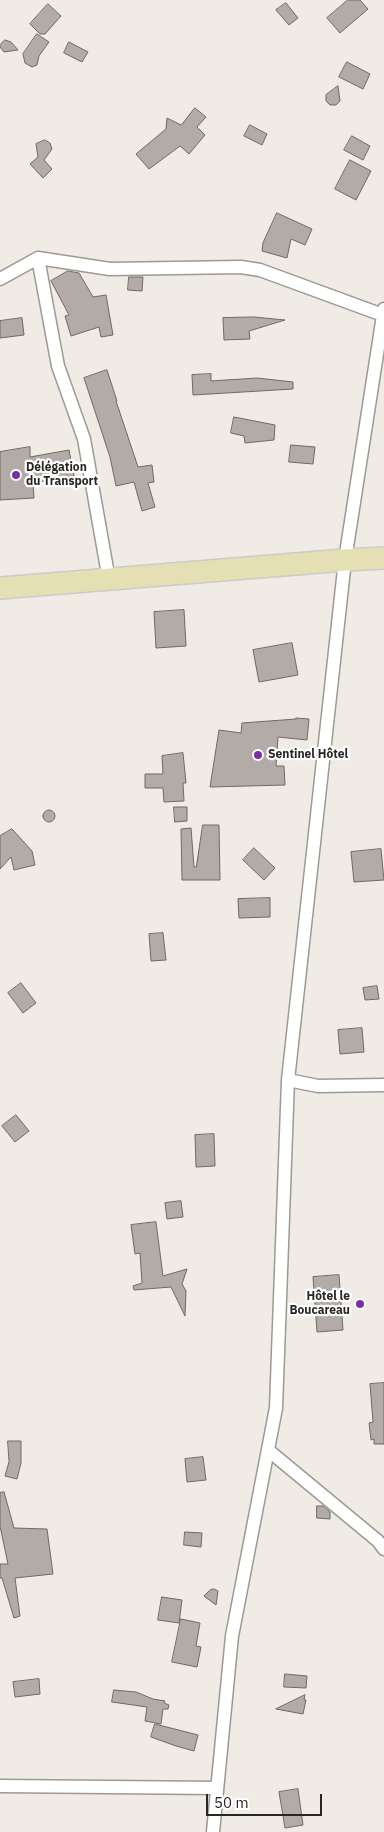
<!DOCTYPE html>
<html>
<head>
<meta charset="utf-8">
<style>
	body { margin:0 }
	#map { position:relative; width:384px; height:1832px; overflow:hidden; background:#f0ebe5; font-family:"IBM Plex Sans",sans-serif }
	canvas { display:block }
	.scale { position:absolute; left:206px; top:1794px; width:116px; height:22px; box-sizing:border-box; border:2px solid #272623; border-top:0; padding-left:6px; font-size:15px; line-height:18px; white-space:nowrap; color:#272623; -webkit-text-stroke:4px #fff; paint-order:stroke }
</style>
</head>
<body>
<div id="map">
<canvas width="384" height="1832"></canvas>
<div class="scale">50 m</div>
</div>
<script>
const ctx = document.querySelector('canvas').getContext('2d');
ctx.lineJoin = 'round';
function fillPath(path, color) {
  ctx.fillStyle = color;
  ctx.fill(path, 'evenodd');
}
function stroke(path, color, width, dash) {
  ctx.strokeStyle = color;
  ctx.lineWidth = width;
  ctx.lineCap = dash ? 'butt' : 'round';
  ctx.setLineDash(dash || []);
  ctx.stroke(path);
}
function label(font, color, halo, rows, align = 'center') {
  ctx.font = font + ' "IBM Plex Sans",sans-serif';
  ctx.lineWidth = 4.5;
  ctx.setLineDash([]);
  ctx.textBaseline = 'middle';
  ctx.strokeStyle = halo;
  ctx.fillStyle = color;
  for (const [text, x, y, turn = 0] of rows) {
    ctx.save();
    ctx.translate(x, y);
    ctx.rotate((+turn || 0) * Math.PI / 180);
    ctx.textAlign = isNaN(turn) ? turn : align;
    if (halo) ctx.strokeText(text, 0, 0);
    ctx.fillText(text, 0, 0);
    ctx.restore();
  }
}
const building = new Path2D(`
	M348 0H360L368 9 340 33 327 18Z
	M286 3 298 18 289 25 276 10Z
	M48 4 61 16 45 34H40L30 24Z
	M37 34 49 42 39 56 37 65 32 67 25 63 23 54Z
	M5 40 11 42 18 50 4 52 0 47V45Z
	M69 42 88 52 82 62 64 53Z
	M347 62 370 74 363 89 339 77Z
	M338 86 340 101 336 105H330L326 101V95Z
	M195 108 206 117 197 127 205 135 189 154 180 146 149 169 136 154 166 129 167 118 181 125Z
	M250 125 267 134 262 145 244 136Z
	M352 136 370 146 363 160 344 150Z
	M45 140 50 143 52 149 44 160 52 169 43 178 30 164 38 157 36 144Z
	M350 160 371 171 356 200 335 189Z
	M277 213 312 229 305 245 291 239 287 258 262 251 263 243Z
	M68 271 79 273 93 297 106 295 113 335 101 337 99 327 71 336 65 316 69 315 51 281Z
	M129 277H143L142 291 128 290Z
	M254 317 285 320 249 331 250 339 224 340 223 318Z
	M22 318 24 335 0 338V321Z
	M107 370 117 401H116L138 467 152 465 154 482 148 483 155 507 142 511 134 482 116 486 110 457 84 378Z
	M211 374V381L257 378 293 382V389L193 395 192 375Z
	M234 417 275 425 274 440 245 443 244 436 231 433Z
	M291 445 315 447 313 464 289 462Z
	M30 447V457L69 450 74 476 33 483 34 498 0 500V452Z
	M184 610 186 646 156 648 154 612Z
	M292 643 298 675 259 682 253 650Z
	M296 718 309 719 307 740 278 737 276 766H284L285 785 210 787 219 730 241 733 242 723 296 719Z
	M183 753 186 783H183L184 801 164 802 163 788H145V774H163L162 756Z
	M174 807H187V821L175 822Z
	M43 816a6 6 0 1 1 12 0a6 6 0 1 1-12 0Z
	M203 825H219L220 880H182L181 829 191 828 194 867H196Z
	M12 829 32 851 35 865 14 870 11 857 0 869V836Z
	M254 848 275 868 264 880 243 860Z
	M381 849 384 880 354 882 351 852Z
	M270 898V917L239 918 238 899Z
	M163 933 166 960 151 961 149 934Z
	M21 983 36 1003 23 1013 8 993Z
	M377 986 379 999 365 1000 363 988Z
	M362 1028 364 1052 340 1054 338 1030Z
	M16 1115 29 1131 15 1142 2 1126Z
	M214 1134 215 1166 196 1167 195 1135Z
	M181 1201 183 1217 167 1219 165 1203Z
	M156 1222 163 1276 187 1269 182 1284 186 1291 185 1316 171 1287 134 1290 133 1286 142 1283 140 1253 135 1254 131 1225Z
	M339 1275 343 1330 317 1332 313 1277Z
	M384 1383V1444H374V1439L371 1440 369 1423 373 1422 370 1384Z
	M8 1441H21V1463L17 1479 5 1476 9 1462Z
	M203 1457 206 1480 187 1482 185 1459Z
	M4 1492 14 1528 47 1529 53 1574 15 1578 20 1616 14 1618 2 1578H0V1564H8L0 1526V1493Z
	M317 1506H323L330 1512V1519L317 1518Z
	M185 1532 202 1533 201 1547 184 1545Z
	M214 1589 218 1591 216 1605 204 1596 210 1590Z
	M162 1597 182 1600 179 1623 158 1620Z
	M181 1619 200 1623 196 1646 201 1647 197 1667 172 1662Z
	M285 1674 307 1676 306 1688 284 1687Z
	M39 1679 40 1694 15 1697 13 1682Z
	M114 1690 136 1692 153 1699 165 1701 164 1703 169 1705 168 1709H163L161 1724 145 1721 147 1707 112 1702Z
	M305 1695 304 1700H306L303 1714 276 1709Z
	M155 1724 198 1735 194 1751 176 1746 151 1737Z
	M298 1789 303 1825 285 1828 279 1792Z`);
const street = new Path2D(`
	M38 258 58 366 84 439 109 580
	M0 279 38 258 110 269 241 267 260 270 383 315
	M288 1080 318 1086 384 1085
	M268 1450 378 1541 384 1549
	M0 1786 217 1788
	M213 1832 232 1636 276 1408 288 1080 345 560 384 309`);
const primary = new Path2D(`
	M0 588 345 560 384 558`);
const markers = [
	[16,475,5,"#7a30a3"],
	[258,755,5,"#7a30a3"],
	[360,1304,5,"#7a30a3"]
];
const poiNames = [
	["Délégation",26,468],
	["du Transport",26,482],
	["Sentinel Hôtel",268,755],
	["Hôtel le",350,1297,"right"],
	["Boucareau",350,1311,"right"]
];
fillPath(building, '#b2aba7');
stroke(building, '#6f6965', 1);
stroke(street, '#9d9993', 15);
stroke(primary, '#cbcbca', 24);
stroke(street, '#fff', 12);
stroke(primary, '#e4e0b4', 21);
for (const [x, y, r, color] of markers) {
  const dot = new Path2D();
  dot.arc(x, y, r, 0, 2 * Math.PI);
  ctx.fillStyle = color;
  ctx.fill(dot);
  stroke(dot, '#fff', 2);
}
label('bold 12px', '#272623', '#fff', poiNames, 'left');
</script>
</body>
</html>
